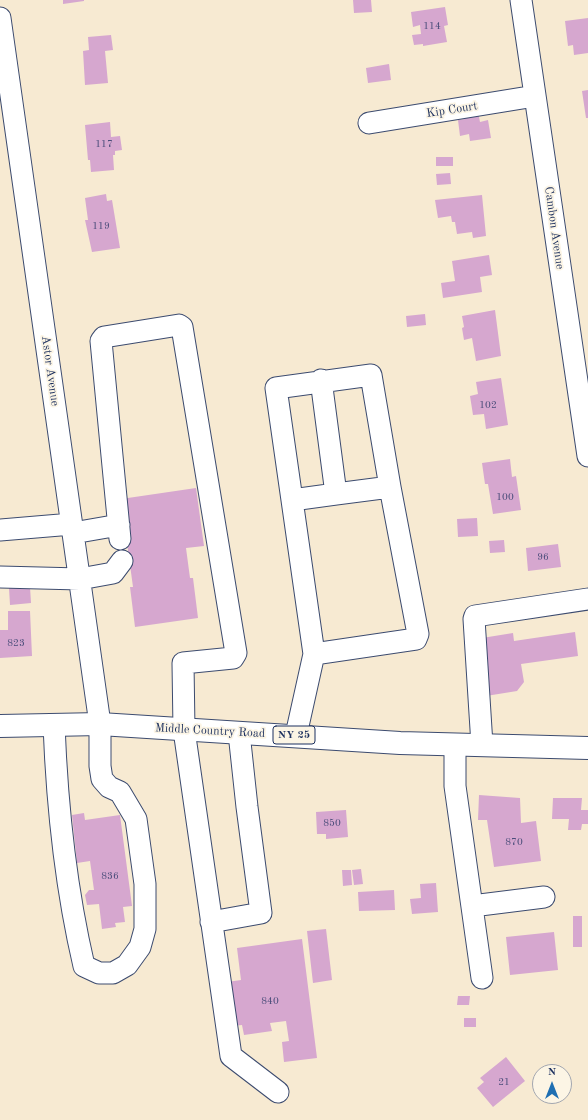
<!DOCTYPE html>
<html>
<head>
<meta charset="utf-8">
<style>
	body { margin:0 }
	#map { position:relative; width:588px; height:1120px; overflow:hidden; background:#f7ead2; font-family:"Old Standard TT",serif }
	canvas { display:block }
	.north { position:absolute; left:532px; top:1064px; width:40px; height:40px; box-sizing:border-box; background:#fcf5e5; border:1px solid #a2a6af; border-radius:50%; rotate:0deg; font-size:11px; font-weight:700; line-height:16px; text-align:center; color:#1b2f5e }
	.north::after { content:''; display:block; margin:auto; width:14px; height:18px; background:#1f6fb2; clip-path:polygon(50% 0,100% 100%,50% 72%,0 100%) }
</style>
</head>
<body>
<div id="map">
<canvas width="588" height="1120"></canvas>
<div class="north">N</div>
</div>
<script>
const ctx = document.querySelector('canvas').getContext('2d');
ctx.lineJoin = 'round';
function fillPath(path, color) {
  ctx.fillStyle = color;
  ctx.fill(path, 'evenodd');
}
function stroke(path, color, width, dash) {
  ctx.strokeStyle = color;
  ctx.lineWidth = width;
  ctx.lineCap = dash ? 'butt' : 'round';
  ctx.setLineDash(dash || []);
  ctx.stroke(path);
}
function label(font, color, halo, rows, align = 'center') {
  ctx.font = font + ' "Old Standard TT",serif';
  ctx.lineWidth = 3.5;
  ctx.setLineDash([]);
  ctx.textBaseline = 'middle';
  ctx.strokeStyle = halo;
  ctx.fillStyle = color;
  for (const [text, x, y, turn = 0] of rows) {
    ctx.save();
    ctx.translate(x, y);
    ctx.rotate((+turn || 0) * Math.PI / 180);
    ctx.textAlign = isNaN(turn) ? turn : align;
    if (halo) ctx.strokeText(text, 0, 0);
    ctx.fillText(text, 0, 0);
    ctx.restore();
  }
}
const building = new Path2D(`
	M63 0H84V1L63 4Z
	M353 0H371L372 12 354 13Z
	M445 7 448 25 444 26 447 42 423 46V44L414 45 412 35 421 34 420 25 413 27 411 12Z
	M588 18V53L574 55 573 45 568 46 565 21Z
	M111 35 113 50 105 51 108 83 85 85 83 51 89 50 88 37Z
	M389 64 391 80 368 83 366 68Z
	M588 90V118H586L582 91Z
	M478 112 480 122 488 120 491 138 470 141 469 134 460 136 458 120 465 119 464 114Z
	M110 122 111 137 120 136 122 150 115 151V155H113L114 170 91 172 90 160H88L85 125Z
	M436 157H453V166H436Z
	M450 173 451 184 437 185 436 174Z
	M106 194 107 201 112 200 120 248 92 252 85 220H88L85 198Z
	M482 195 486 236 473 238 472 232 457 234 455 222H452L451 216 438 218 435 200Z
	M489 255 492 275 480 277 482 292 443 298 441 283 455 281 452 261Z
	M495 310 501 356 476 361 472 338 464 340 462 328 464 327 462 316Z
	M425 314 426 325 407 327 406 316Z
	M501 378 508 425 486 429 484 414 473 415 470 396 478 394 476 382Z
	M510 459 512 477 516 476 521 510 493 514 488 484H485L482 463Z
	M196 488 204 546 186 548 190 578H193L198 618 135 627 130 587H133L121 499Z
	M477 518 478 536 458 537 457 519Z
	M504 540 505 552 490 553 489 541Z
	M558 544 561 567 528 571 526 548Z
	M30 587 31 603 10 605 9 588Z
	M8 611H30L32 656 0 658V630H8Z
	M575 632 578 656 521 664 524 682 517 691 486 696 482 638 513 633 514 641Z
	M479 795 520 798 521 823 536 821 541 861 494 867 487 820H478Z
	M553 798H582L581 810H588V824H582L581 830H568L569 819H552Z
	M346 810 348 837 326 839V834H317L316 812Z
	M84 813 85 820 120 815 132 906 123 907 125 922 115 923 116 927 102 929 99 904 87 905 85 895 89 890H94L90 861 77 863 72 815Z
	M361 869 363 884 354 885 352 870Z
	M342 870H351L352 885 343 886Z
	M436 883 438 912 412 914 410 899 421 898 420 884Z
	M394 890 395 910 359 911 358 892Z
	M573 916H582V947H573Z
	M326 929 332 980 313 983 307 931Z
	M554 932 558 970 510 975 506 937Z
	M302 939 317 1058 284 1062 282 1042 289 1041 286 1021 270 1023 272 1031 244 1035 242 1025 233 1026 227 982 241 980 237 948Z
	M458 996H470L469 1005H457Z
	M464 1018H476V1027H464Z
	M506 1057 525 1081 493 1107 477 1088 484 1082 480 1078Z`);
const minor = new Path2D(`
	M521 0 588 456
	M0 18 100 724V766L102 779 109 787 120 792 136 819 145 884V929L140 947 127 965 113 973H99L84 966C66 889 57 804 54 725
	M369 123 535 96
	M321 380 336 494 390 487
	M292 500 336 494
	M0 530 72 524
	M73 533 119 525
	M120 539 101 341 104 337 179 325 182 327 236 653 233 658 183 663 184 730 231 1056 278 1092
	M0 577 80 579 113 573 122 561
	M296 735 314 654 276 388 371 375 390 487 418 634 416 639 314 654
	M455 745V786L482 978
	M482 745 474 619 475 616 588 599
	M472 906 544 897
	M211 922 261 913 247 807 239 733`);
const major = new Path2D(`
	M0 726 100 724 400 743 588 748`);
const numberNames = [
	["114",432,26],
	["117",104,144],
	["119",101,226],
	["102",488,405],
	["100",505,497],
	["96",543,557],
	["823",16,643],
	["850",332,823],
	["870",514,842],
	["836",110,876],
	["840",270,1001],
	["21",504,1082]
];
const shields = [
	[294,735,42]
];
const shieldNames = [
	["NY 25",294,735]
];
const streetNames = [
	["Kip Court",452,110,-9],
	["Cambon Avenue",554,228,82],
	["Astor Avenue",50,371,82],
	["Middle Country Road",210,731,3]
];
fillPath(building, '#d6a7cf');
stroke(minor, '#3c4b6f', 23);
stroke(major, '#3c4b6f', 24);
stroke(minor, '#fff', 21);
stroke(major, '#fff', 22);
label('10px', '#4a4d7a', null, numberNames);
for (const [x, y, w] of shields) {
  const box = new Path2D();
  box.roundRect(x - w / 2, y - 9, w, 18, 3);
  ctx.fillStyle = '#fcf5e5';
  ctx.fill(box);
  stroke(box, '#1b2f5e', 1);
}
label('bold 11px', '#1b2f5e', null, shieldNames);
label('12px', '#1b2f5e', '#fcf5e5', streetNames);
</script>
</body>
</html>
